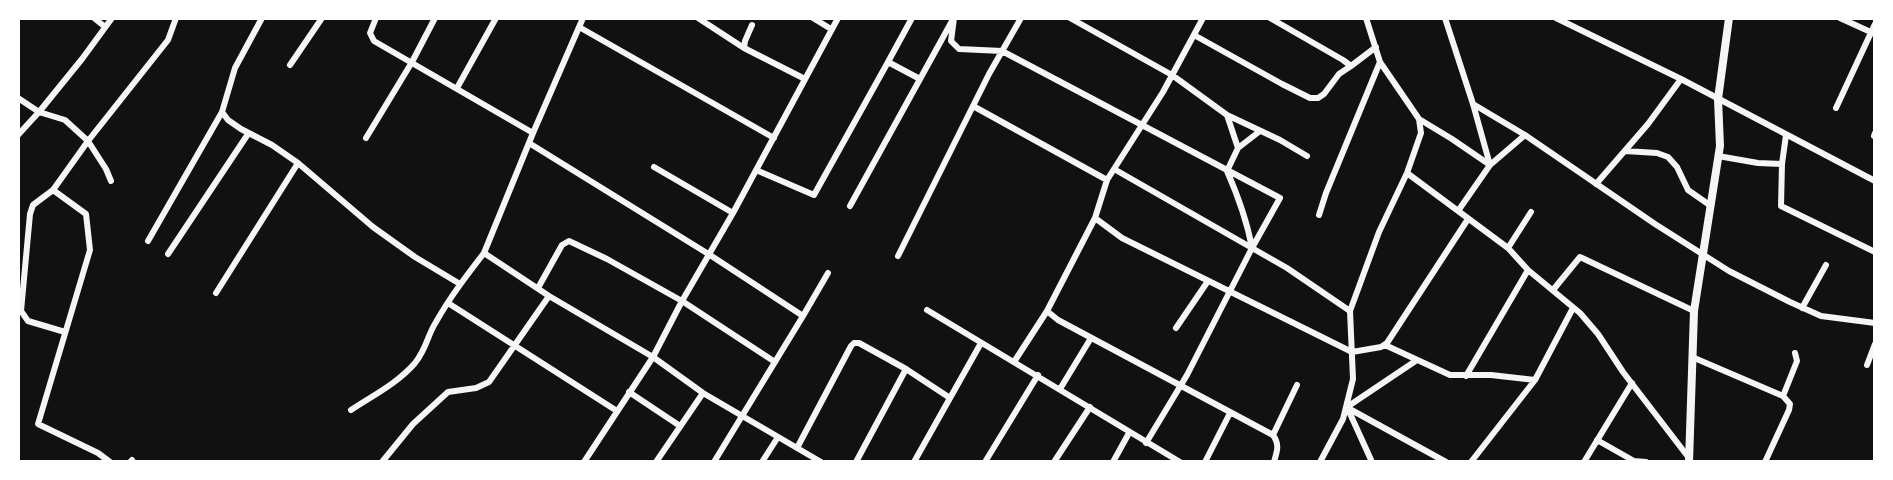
<!DOCTYPE html>
<html>
<head>
<meta charset="utf-8">
<style>
	body { margin:0 }
	#map { position:relative; width:1893px; height:480px; overflow:hidden; background:#111; font-family:Roboto,sans-serif }
	canvas { display:block }
	.frame { position:absolute; inset:0; border:20px solid #fff; pointer-events:none }
</style>
</head>
<body>
<div id="map">
<canvas width="1893" height="480"></canvas>
<div class="frame"></div>
</div>
<script>
const ctx = document.querySelector('canvas').getContext('2d');
ctx.lineJoin = 'round';
function stroke(path, color, width, dash) {
  ctx.strokeStyle = color;
  ctx.lineWidth = width;
  ctx.lineCap = dash ? 'butt' : 'round';
  ctx.setLineDash(dash || []);
  ctx.stroke(path);
}
const minor = new Path2D(`
	M94 18 104 26
	M262 18 235 68 222 112 228 120 241 129 272 145 298 163 373 227 415 257 460 284
	M376 18 370 33 374 41 533 133
	M583 18 533 133 484 253 549 296 653 357 703 393 821 462
	M698 18 744 48 805 79
	M813 18 831 29
	M954 18 951 41 959 49 1002 51 1280 198 1252 248 1287 268 1350 311 1379 232 1407 173 1421 133 1419 119 1380 62 1366 18
	M1070 18 1172 75 1227 115 1280 140 1307 156
	M1270 18 1343 60 1351 66 1376 47
	M1445 18 1473 104 1490 165 1458 211
	M1556 18 1681 79 1875 181
	M1840 18 1875 34
	M579 27 774 138
	M1194 35 1282 84 1310 98H1318L1324 94 1339 74 1351 66
	M744 48 745 41 752 25
	M888 62 912 18
	M290 65 322 18
	M457 88 496 18
	M18 98 39 112 82 59 112 18
	M1473 104 1525 135 1655 224 1729 271 1790 302 1821 316 1875 323
	M973 106 1107 180
	M1836 108 1875 24
	M1419 119 1452 139 1490 165 1525 135
	M18 135 39 112 65 120 88 141 168 40 176 18
	M1874 136 1875 133
	M366 138 412 62 435 18
	M529 143 710 255 803 316 714 462
	M1238 148 1260 131
	M1625 151 1657 153 1668 157 1677 167 1688 190 1711 206
	M1718 156 1758 163 1782 164 1781 206 1875 252
	M1782 164 1786 135
	M654 167 733 213
	M1114 169 1252 248
	M756 170 814 195 888 62 920 79
	M1407 173 1508 248 1528 270 1580 313 1598 334 1623 372 1689 458
	M1596 184 1648 124 1681 79
	M53 190 33 205 30 214 21 311 28 321 65 332
	M850 206 952 21
	M1319 215 1326 193 1380 62
	M1095 218 1122 238 1352 352 1381 347 1387 343 1468 219
	M148 241 222 112
	M1508 248 1531 212
	M168 254 248 134
	M898 256 989 74 1021 18
	M538 288 562 245 569 241 607 259 682 301 775 362
	M1553 290 1580 257 1694 311
	M216 293 298 163
	M448 303 617 411
	M1802 308 1826 265
	M927 310 1180 462
	M1047 311 1058 320 1273 435C1280 445 1277 451 1274 462
	M803 316 828 273
	M1176 328 1208 281
	M1385 345 1450 375H1491L1535 380 1573 308
	M1692 357 1783 396 1790 404 1789 410 1765 462
	M1014 362 1047 311 1095 218 1107 180 1163 92 1203 18
	M1867 365 1875 344
	M906 369 950 398
	M1466 376 1528 270
	M1060 389 1091 338
	M629 392 680 426
	M1783 396 1797 361 1795 353
	M1346 407 1446 462
	M1347 407 1417 360
	M1347 407 1372 462
	M351 410C372 396 398 383 415 363 427 348 427 336 436 322 450 297 467 275 484 253
	M1273 435 1297 385
	M1597 440 1634 461 1646 462
	M1146 443 1187 375 1252 248C1247 221 1238 196 1227 171L1238 148 1227 115
	M797 448 851 346 854 343H859L906 369 856 462
	M110 462 98 453 38 424 90 250 86 214 53 190 88 141 106 169 111 181
	M130 462 132 460
	M382 462 413 424 448 392 476 388 489 382 549 296
	M584 462 653 357 682 301 733 213 838 18
	M656 462 703 393
	M762 462 778 437
	M914 462 981 343
	M985 462 1038 375
	M1054 462 1090 407
	M1113 462 1129 433
	M1205 462 1230 413
	M1320 462 1343 419 1353 379 1350 311
	M1471 462 1535 380
	M1584 462 1632 383`);
const tertiary = new Path2D(`
	M1689 462 1694 311 1720 146 1718 99 1729 18`);
stroke(minor, '#f5f5f5', 6);
stroke(tertiary, '#f5f5f5', 8);
</script>
</body>
</html>
